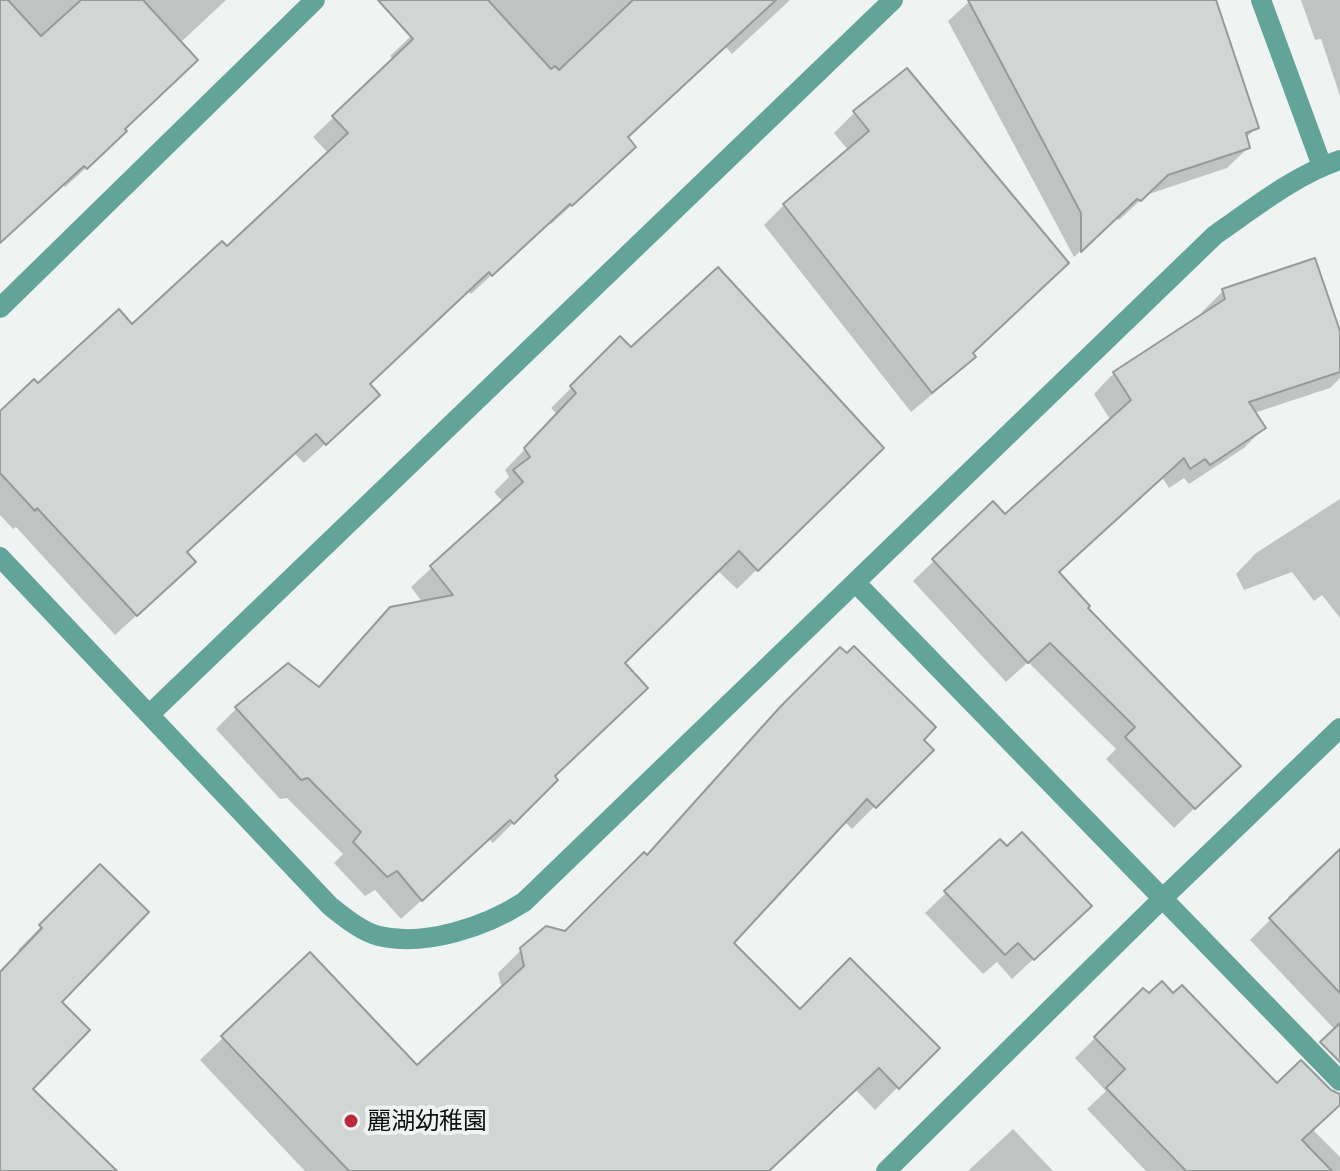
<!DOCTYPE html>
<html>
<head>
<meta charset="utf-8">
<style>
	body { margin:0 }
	canvas { display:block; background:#eff4f3 }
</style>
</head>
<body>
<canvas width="1340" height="1171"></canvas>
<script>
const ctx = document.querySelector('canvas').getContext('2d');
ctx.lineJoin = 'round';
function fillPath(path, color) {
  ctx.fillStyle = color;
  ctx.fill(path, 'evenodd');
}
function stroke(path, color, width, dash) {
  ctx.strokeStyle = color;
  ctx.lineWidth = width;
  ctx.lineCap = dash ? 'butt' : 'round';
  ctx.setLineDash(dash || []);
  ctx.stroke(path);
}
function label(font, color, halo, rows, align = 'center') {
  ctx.font = font + ' Commissioner,"Noto Sans JP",sans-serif';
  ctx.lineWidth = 8;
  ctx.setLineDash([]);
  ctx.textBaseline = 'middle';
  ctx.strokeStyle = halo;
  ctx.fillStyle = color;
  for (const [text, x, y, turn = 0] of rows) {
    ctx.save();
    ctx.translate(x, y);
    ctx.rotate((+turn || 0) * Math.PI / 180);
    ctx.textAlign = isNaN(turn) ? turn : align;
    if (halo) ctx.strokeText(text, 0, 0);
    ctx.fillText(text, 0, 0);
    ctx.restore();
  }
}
const shadow = new Path2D(`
	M0 0H226L180 43 122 130 104 152 65 187 63 185 0 242Z
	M449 0H790L732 54 725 46 626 138 614 167 551 224 549 222 471 294 468 291 368 385 357 415 304 463 294 453 185 553 173 582 115 635 16 527 13 529 0 515V414L38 386 132 327 227 249 329 154 313 137 394 60 390 56Z
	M971 0H1207L1257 127 1245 139 1248 148 1227 168 1146 195 1119 220 1116 218 1074 257 948 21Z
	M1301 0H1340V96L1321 39 1315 40Z
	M907 71 971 353 974 357 953 377 911 412 764 225 784 205 849 151 834 133 855 112Z
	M1223 291 1340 337V378L1330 388 1254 413 1264 428 1244 448 1189 484 1184 478 1169 488 1162 477 1057 573 1085 608 1238 766 1174 828 1106 759 1116 749 1028 662 1006 682 913 581 993 504 1005 517 1111 421 1094 394 1114 373 1204 316 1202 312Z
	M620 339 631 350 881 448 737 589 717 570 623 663 552 777 556 780 493 843 489 839 401 919 375 890 365 896 334 863 343 854 287 798 280 799 216 729 236 709 288 666 318 689 423 603 411 587 503 502 494 492 509 477 505 470 558 415 551 408Z
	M1340 499V618L1322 595 1314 601 1292 572 1244 590 1236 574 1256 553Z
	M921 740 931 750 852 829 844 821 732 943 800 1011 937 1048 875 1110 855 1089 768 1171H305L200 1060 310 954 417 1067 502 989 498 973 521 950 565 934 645 857Z
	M1340 848V1035L1250 940 1290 900 1288 897Z
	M100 867 59 1002 30 1089 112 1171H0V974L21 953 18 950Z
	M946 893 1069 926 1012 979 997 962 983 974 925 913Z
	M1143 990 1312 1129 1340 1157V1171H1146L1087 1109 1106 1091 1075 1058Z
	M1013 1129 1053 1171H968Z`);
const building = new Path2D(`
	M0 0H8L41 36 81 0H143L198 60 125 129 127 131 87 169 84 166 0 243Z
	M378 0H488L551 69 555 66 559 70 633 0H776L628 137 636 147 572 206 570 204 492 276 489 272 370 384 380 395 326 445 316 434 187 552 196 562 137 616 37 508 35 511 0 473V411L34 379 38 383 119 309 132 324 222 241 227 246 348 133 332 116 413 39Z
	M968 0H1216L1259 128 1246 133 1250 148 1168 175 1141 201 1137 199 1081 252V213Z
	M907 68 1069 263 973 353 976 357 932 393 783 204 869 131 853 111Z
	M1315 258 1340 331V372L1249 402 1266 428 1210 465 1205 459 1190 469 1184 458 1059 572 1090 606 1088 608 1241 766 1195 809 1125 737 1135 727 1050 643 1028 663 932 559 993 501 1005 514 1131 400 1113 372 1225 299 1222 289Z
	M718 267 884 448 758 571 739 551 625 663 648 688 555 776 558 780 514 824 510 820 422 901 397 871 387 877 353 842 361 832 308 778 301 780 235 707 288 663 319 687 390 607 453 595 430 566 523 482 513 470 530 457 524 448 576 393 570 386 620 336 631 347Z
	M854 646 936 727 924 740 934 750 876 808 867 799 734 943 800 1009 850 958 940 1048 899 1089 879 1068 769 1171H349L221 1036 310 952 417 1065 524 966 520 948 546 926 565 931 644 852 647 855 780 707 840 647 847 653Z
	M1022 832 1092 906 1034 960 1018 943 1005 955 944 891 1000 839 1007 846Z
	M1340 849V993L1269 918Z
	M100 864 149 912 62 1002 90 1030 33 1089 117 1171H0V972L42 928 39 925Z
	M1162 981 1173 993 1182 985 1277 1083 1301 1060 1331 1090 1340 1094V1105L1302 1140 1332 1171H1186L1106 1088 1125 1069 1094 1037 1143 988 1149 993Z
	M1340 1023V1062L1320 1042Z`);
const minor = new Path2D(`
	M1261 0 1322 166
	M0 308 315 0
	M0 557 330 906C344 917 362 932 379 936 425 947 485 927 524 902L1215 235C1254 208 1295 175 1340 160
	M856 583 1340 1081
	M150 714 893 0
	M886 1171 1163 898 1340 728`);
const markers = [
	[351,1121,8,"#ba2a3b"]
];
const poiNames = [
	["麗湖幼稚園",367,1121]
];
fillPath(shadow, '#0003');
fillPath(building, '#d1d6d5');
stroke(building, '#959b9a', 2);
stroke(minor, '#62a49a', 20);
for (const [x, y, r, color] of markers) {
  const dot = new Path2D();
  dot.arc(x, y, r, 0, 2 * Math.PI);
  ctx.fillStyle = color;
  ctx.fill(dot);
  stroke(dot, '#eff4f3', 3);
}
label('24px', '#0f1111', '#eff4f3', poiNames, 'left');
</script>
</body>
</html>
